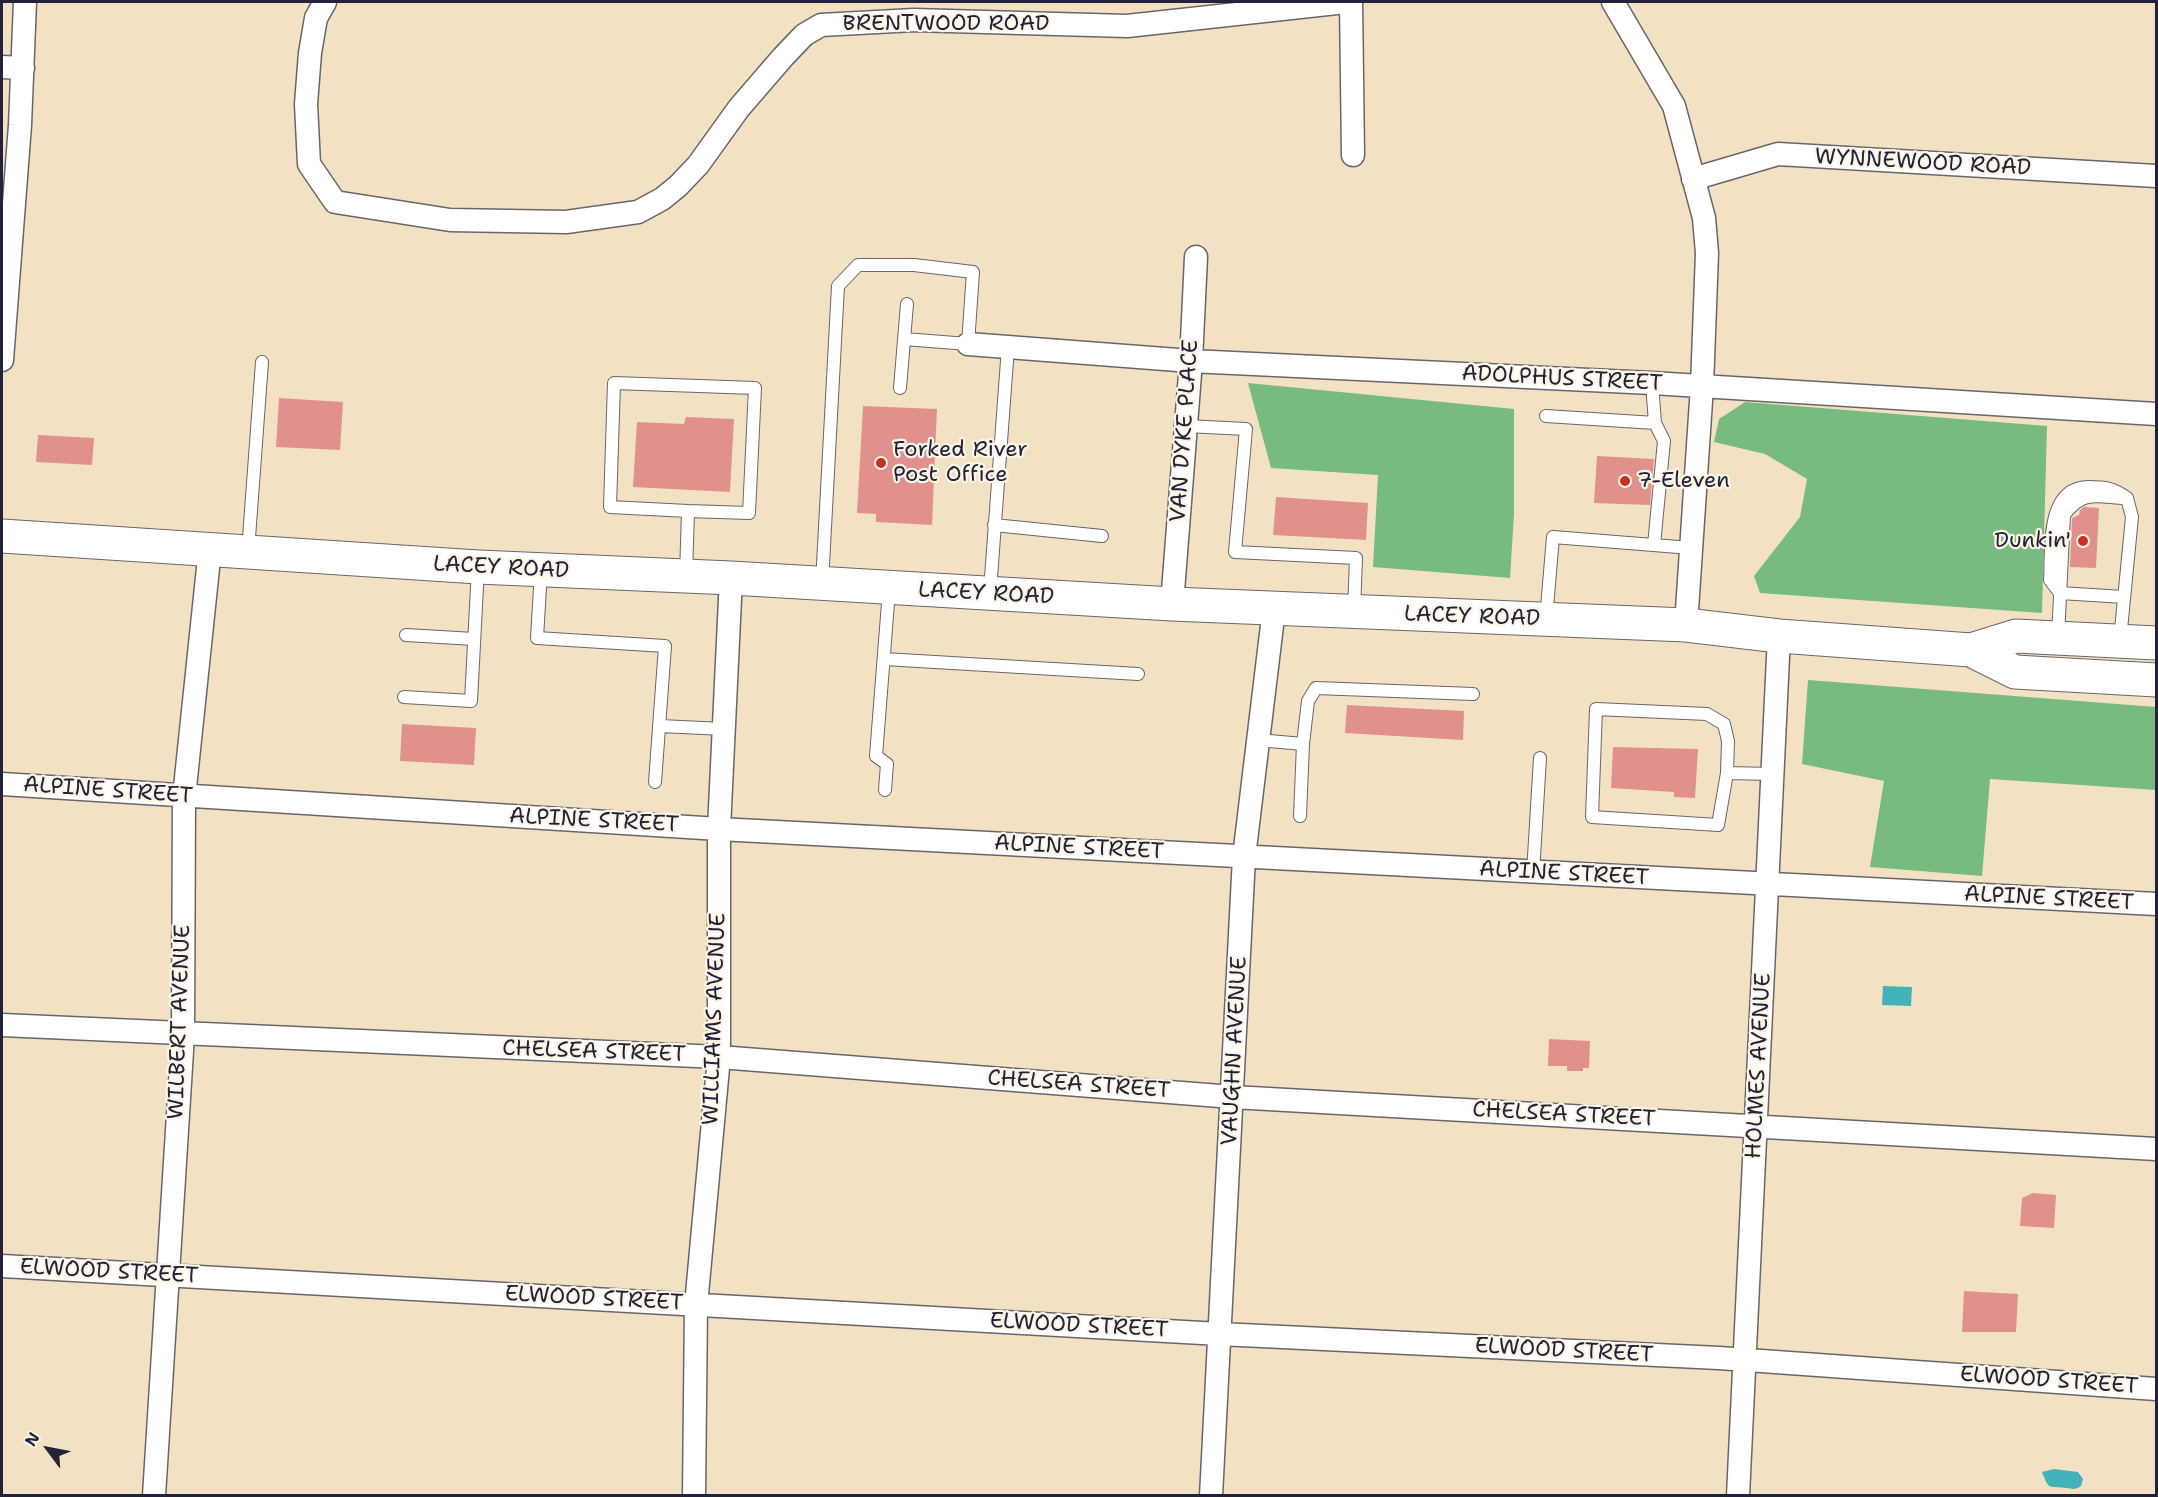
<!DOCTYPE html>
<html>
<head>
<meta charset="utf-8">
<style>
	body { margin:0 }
	#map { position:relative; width:2158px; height:1497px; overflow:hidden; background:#f2e2c3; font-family:"Shantell Sans",sans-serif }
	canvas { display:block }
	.frame { position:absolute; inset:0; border:3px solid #22223b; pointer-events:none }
	.north { position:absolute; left:18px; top:1419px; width:60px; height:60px; -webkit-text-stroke:4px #fcf5e5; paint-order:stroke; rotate:302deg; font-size:16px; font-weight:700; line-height:24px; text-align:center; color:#22223b }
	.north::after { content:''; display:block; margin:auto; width:21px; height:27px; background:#22223b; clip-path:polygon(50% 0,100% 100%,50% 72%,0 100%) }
</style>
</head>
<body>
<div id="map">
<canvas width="2158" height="1497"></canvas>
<div class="frame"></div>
<div class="north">N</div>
</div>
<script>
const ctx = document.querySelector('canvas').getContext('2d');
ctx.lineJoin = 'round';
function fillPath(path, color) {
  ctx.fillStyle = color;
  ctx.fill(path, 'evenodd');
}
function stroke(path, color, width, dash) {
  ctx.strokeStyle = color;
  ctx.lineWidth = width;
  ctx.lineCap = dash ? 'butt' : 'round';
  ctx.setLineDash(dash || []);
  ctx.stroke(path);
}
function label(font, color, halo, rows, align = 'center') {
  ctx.font = font + ' "Shantell Sans",sans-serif';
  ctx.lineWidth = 4.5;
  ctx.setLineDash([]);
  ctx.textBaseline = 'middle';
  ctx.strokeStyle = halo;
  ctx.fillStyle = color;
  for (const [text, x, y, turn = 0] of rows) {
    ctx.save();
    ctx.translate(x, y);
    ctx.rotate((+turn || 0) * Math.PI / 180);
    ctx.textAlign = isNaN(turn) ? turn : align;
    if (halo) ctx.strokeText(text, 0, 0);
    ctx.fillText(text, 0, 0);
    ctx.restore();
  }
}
const forest = new Path2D(`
	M1248 383 1514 409V514L1510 578 1373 567 1378 475 1271 468Z
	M1745 402 2047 426 2042 613 1760 593 1754 576 1800 517 1807 479 1765 454 1714 442 1719 419Z
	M1808 680 2156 707V790L1990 779 1982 876 1870 867 1884 781 1802 764Z`);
const water = new Path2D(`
	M1883 986 1912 987 1911 1006 1882 1005Z
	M2054 1469 2078 1472 2083 1479 2081 1486C2075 1490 2073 1489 2067 1488 2049 1486 2049 1491 2042 1472Z`);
const building = new Path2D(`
	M279 398 343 402 340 450 276 447Z
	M863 406 937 409 932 525 876 522V514L857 513Z
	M686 417 734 419 730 492 633 487 637 422 684 424Z
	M38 435 94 438 92 465 36 462Z
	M1597 456 1654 459 1650 505 1594 503Z
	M1276 497 1368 503 1366 540 1273 535Z
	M2084 507 2099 508 2096 568 2070 567 2072 518 2079 515 2080 510Z
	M1347 705 1464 711 1463 740 1345 733Z
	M402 724 476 728 474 765 400 761Z
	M1613 747 1698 749 1695 798 1674 797V792L1611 788Z
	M1549 1039 1590 1041 1589 1068H1583V1071H1567V1066H1548Z
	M2033 1193 2056 1195 2054 1228 2020 1226 2022 1198Z
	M1964 1291 2018 1294 2016 1332H1962Z`);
const lane = new Path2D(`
	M1652 383 1655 423 1664 441 1654 545
	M900 388 907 304
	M1546 416 1655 423
	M1186 426 1246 429 1235 552 1356 558 1354 611
	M994 525 1102 536
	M248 551 262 362
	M541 571 537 638 665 646 655 782
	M686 575 688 511 749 513 755 388 614 383 610 507 688 511
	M822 583 838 286 858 265H914L973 272 968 344 904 339
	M990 591 1008 347
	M1546 619 1553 537 1691 548
	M406 635 474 639
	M2058 637 2064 515C2083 489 2097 497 2126 498
	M2120 640 2132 517 2127 498C2113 488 2106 487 2088 487 2045 488 2052 550 2050 580L2060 593 2124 597
	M884 659 1138 674
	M404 697 471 701 478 568
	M660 726 724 729
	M1258 740 1303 744 1300 816
	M1303 744 1308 701 1316 688 1473 694
	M1727 773 1718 825 1592 817 1596 709 1707 714 1724 724 1728 741 1727 773 1773 774
	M885 790 887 764 876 756 889 590
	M1533 873 1540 758`);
const street = new Path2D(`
	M325 2 316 18 310 53 306 104 309 164 335 202 450 220 566 222 638 212 662 199 678 186 698 165 739 108 783 57 804 35 821 25 914 20 1127 26 1346 2
	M1351 2 1353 155
	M1613 2 1674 106 1704 218 1707 253 1702 386 1686 625
	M2 67 23 68
	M1693 179 1778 154 2156 176
	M968 344 1191 361 1652 383 2156 414
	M2 360 20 125 25 2
	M1172 604 1191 361 1196 257
	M2 784 719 829 2156 904
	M2 1025 719 1057 1233 1097 2156 1149
	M2 1266 1220 1334 1719 1358 2156 1389
	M154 1496 183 1035 184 797 210 549
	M694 1496 696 1305 719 1057V829L731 578
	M1211 1496 1244 857 1274 609
	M1738 1496 1779 636`);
const secondary = new Path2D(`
	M2 536 478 567 731 578 1172 604 1686 625 1779 636 1971 650 2015 672 2156 680
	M1971 650 2016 636 2156 643`);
const markers = [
	[881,463,6,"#c8321e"],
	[1625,481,6,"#c8321e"],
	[2083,541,6,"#c8321e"]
];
const streetNames = [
	["BRENTWOOD ROAD",946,24],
	["WYNNEWOOD ROAD",1923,163,3],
	["ADOLPHUS STREET",1562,379,3],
	["VAN DYKE PLACE",1185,431,-86],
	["LACEY ROAD",501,568,3],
	["LACEY ROAD",986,594,3],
	["LACEY ROAD",1472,617,2],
	["ALPINE STREET",108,791,4],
	["ALPINE STREET",594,821,3],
	["ALPINE STREET",1079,848,3],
	["ALPINE STREET",1564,874,3],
	["ALPINE STREET",2049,899,3],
	["WILLIAMS AVENUE",715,1019,-88],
	["WILBERT AVENUE",180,1022,-88],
	["VAUGHN AVENUE",1235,1051,-87],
	["CHELSEA STREET",594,1052,2],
	["HOLMES AVENUE",1759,1066,-87],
	["CHELSEA STREET",1079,1085,4],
	["CHELSEA STREET",1564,1115,3],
	["ELWOOD STREET",109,1272,3],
	["ELWOOD STREET",594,1299,3],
	["ELWOOD STREET",1079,1326,3],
	["ELWOOD STREET",1564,1351,3],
	["ELWOOD STREET",2049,1381,4]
];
const poiNames = [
	["Forked River",893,450],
	["Post Office",893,475],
	["7-Eleven",1637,481],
	["Dunkin'",2071,541,"right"]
];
fillPath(forest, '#78bb7e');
fillPath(water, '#43b3b9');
fillPath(building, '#e0918e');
stroke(lane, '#6b656b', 14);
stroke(street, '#6b656b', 25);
stroke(secondary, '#6b656b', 35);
stroke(lane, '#fff', 12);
stroke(street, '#fff', 22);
stroke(secondary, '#fff', 33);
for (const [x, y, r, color] of markers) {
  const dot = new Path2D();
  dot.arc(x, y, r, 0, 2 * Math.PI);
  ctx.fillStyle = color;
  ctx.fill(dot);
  stroke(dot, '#fcf5e5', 2);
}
label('22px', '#22223b', '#fcf5e5', streetNames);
label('22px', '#22223b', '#fcf5e5', poiNames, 'left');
</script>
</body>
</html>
